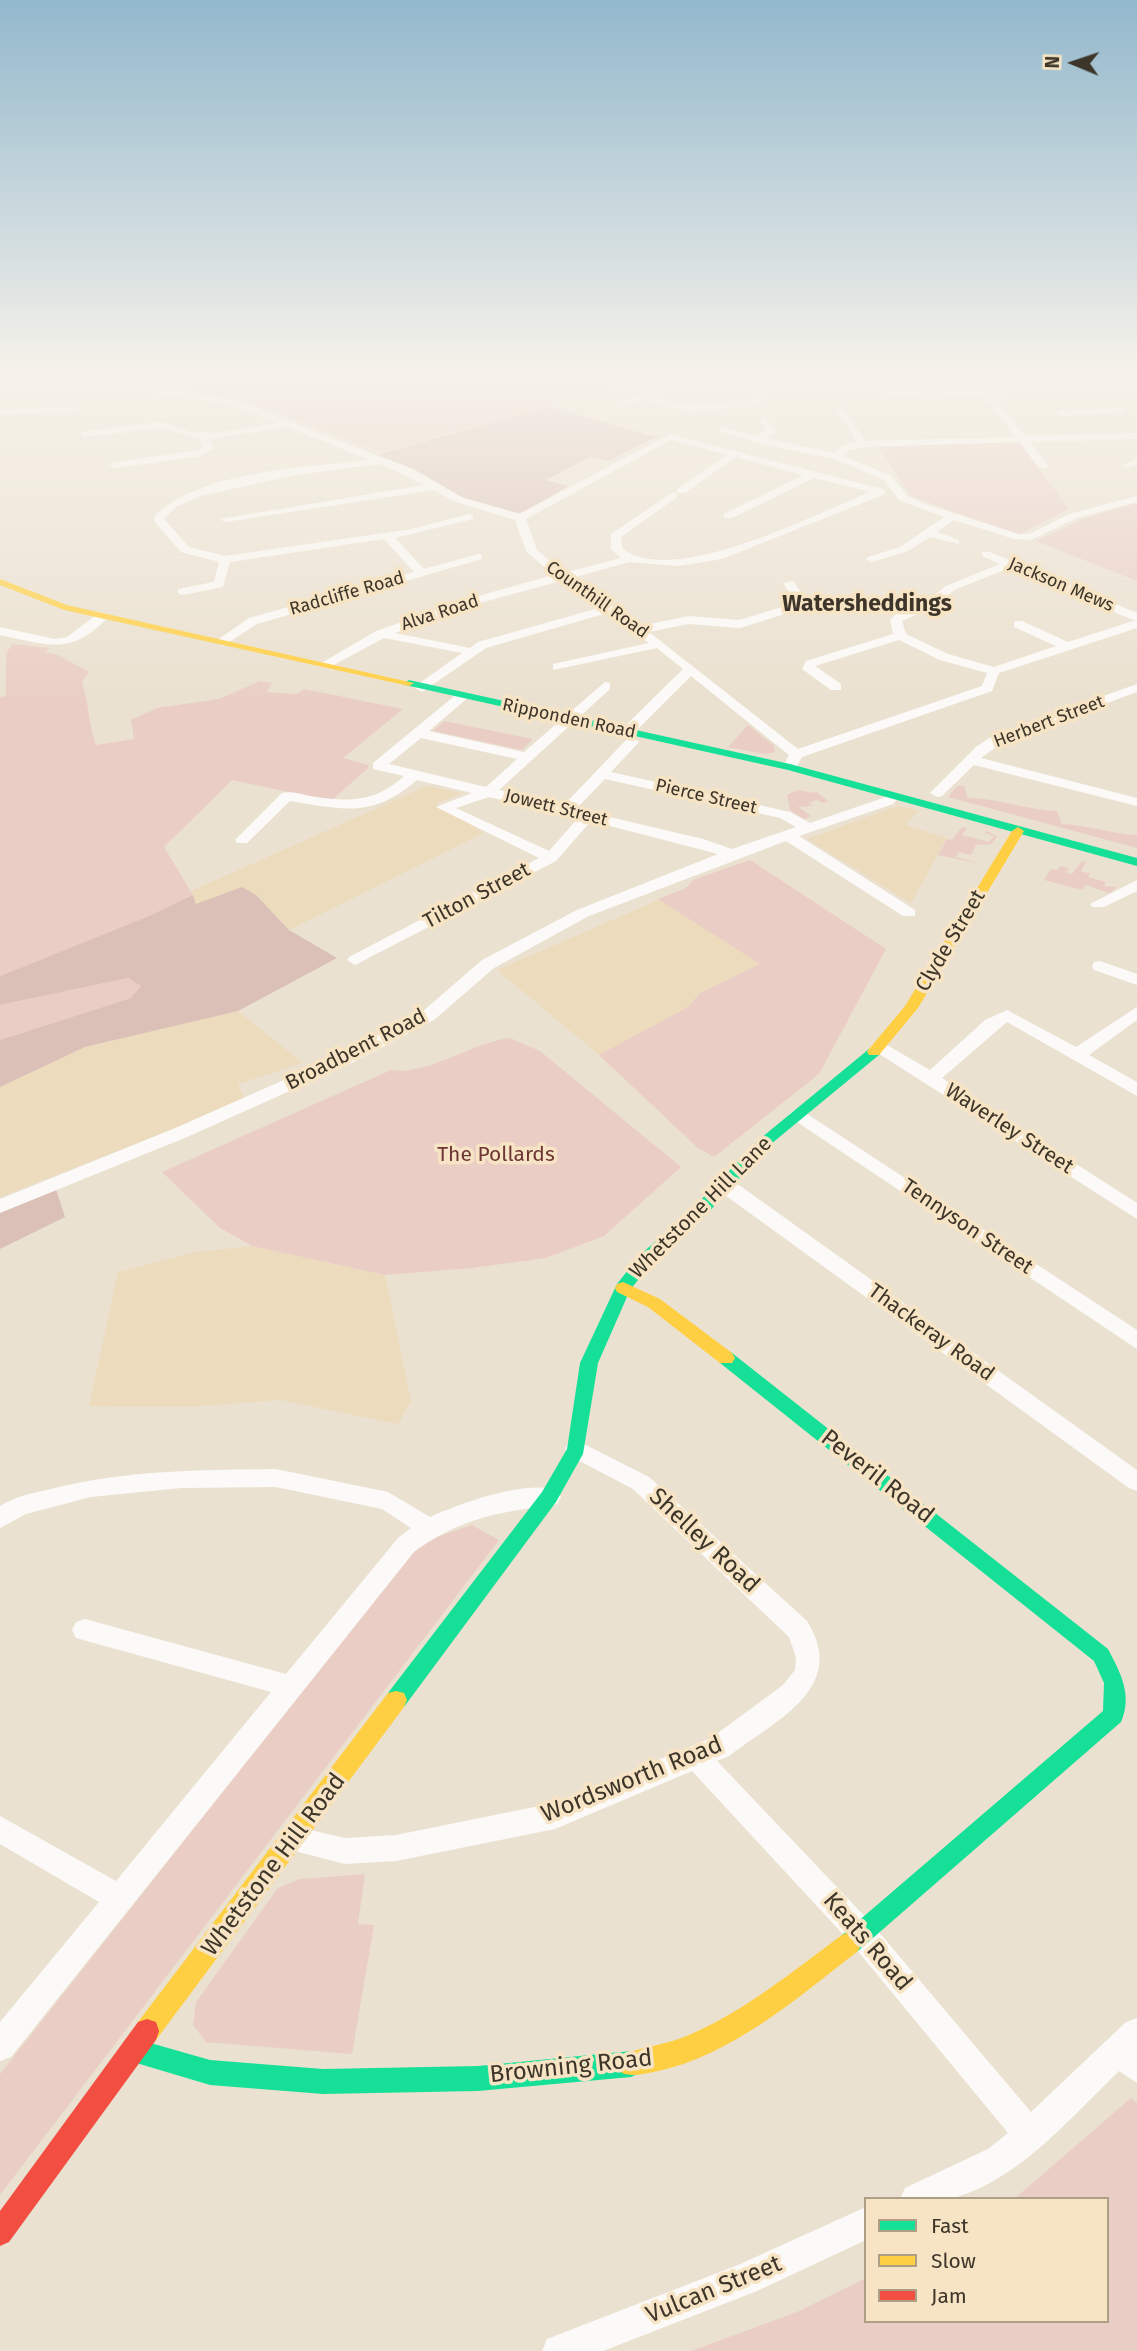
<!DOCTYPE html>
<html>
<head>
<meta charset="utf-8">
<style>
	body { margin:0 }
	#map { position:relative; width:1137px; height:2351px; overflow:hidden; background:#ebe1d0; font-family:"Fira Sans",sans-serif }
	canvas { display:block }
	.legend { position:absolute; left:864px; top:2197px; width:245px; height:126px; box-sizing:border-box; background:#f7e4c4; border:2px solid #ad9e86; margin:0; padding:9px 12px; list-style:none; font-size:21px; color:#3d3529 }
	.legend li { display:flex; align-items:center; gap:14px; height:35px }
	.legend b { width:35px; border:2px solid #ad9e86 }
	.north { position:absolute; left:1039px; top:28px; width:70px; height:70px; -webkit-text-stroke:5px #f7e4c4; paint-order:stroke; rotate:272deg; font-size:19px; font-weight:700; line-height:28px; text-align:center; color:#3d3529 }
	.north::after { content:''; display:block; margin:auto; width:24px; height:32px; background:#3d3529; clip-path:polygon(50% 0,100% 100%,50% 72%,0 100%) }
</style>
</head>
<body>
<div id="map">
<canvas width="1137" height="2351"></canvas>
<ul class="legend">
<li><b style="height:9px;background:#16e098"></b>Fast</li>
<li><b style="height:9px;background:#ffcf43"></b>Slow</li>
<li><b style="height:9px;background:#f24e42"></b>Jam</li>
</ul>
<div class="north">N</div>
</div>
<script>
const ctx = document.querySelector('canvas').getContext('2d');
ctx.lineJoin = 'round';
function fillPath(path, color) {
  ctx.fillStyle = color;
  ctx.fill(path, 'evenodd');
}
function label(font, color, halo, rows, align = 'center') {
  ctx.font = font + ' "Fira Sans",sans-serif';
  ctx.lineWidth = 7;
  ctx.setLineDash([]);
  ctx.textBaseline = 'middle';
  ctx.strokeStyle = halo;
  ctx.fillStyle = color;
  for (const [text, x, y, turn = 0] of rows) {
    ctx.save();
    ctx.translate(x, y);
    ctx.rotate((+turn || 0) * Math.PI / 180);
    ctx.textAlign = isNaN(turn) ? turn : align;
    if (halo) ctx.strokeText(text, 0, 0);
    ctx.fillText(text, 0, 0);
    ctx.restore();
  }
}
const built = new Path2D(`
	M427 786 463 793 436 803 484 833 289 930 256 895 196 904 191 891Z
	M898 806 918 811 905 825 947 838 911 903 807 839Z
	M750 860 886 949 819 1074 714 1157 698 1148 599 1055 497 970 686 888 693 880Z
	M238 1011 303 1063 238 1084 245 1101 0 1197V1087L85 1047Z
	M252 1246 385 1275 411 1401 398 1424 280 1400 187 1407 89 1406 118 1272 196 1252Z`);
const green = new Path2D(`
	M271 374H663L381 452 247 402 177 390Z
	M1019 442 1069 509 1018 535 911 496 878 446Z
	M1137 503V581L1036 541 1083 519Z
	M12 644 49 648 45 652 58 655 89 672 82 682C89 703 88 723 96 745L134 739 131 720 157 708 219 699 260 681 272 683 267 692 296 694 304 689 403 709 343 758 368 765V768L331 801 232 780 164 847 193 895 148 917 0 976V697L6 696V654Z
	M444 721 533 739 522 750 433 731Z
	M748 725 774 746 775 752 764 754 728 747Z
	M957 786H964L968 798C999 798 1026 810 1057 811L1062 824C1088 825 1111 834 1137 835V848L948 797Z
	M798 790 812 793 816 791 828 801 822 803 817 800 809 803 813 806 798 807 811 816 804 819 790 810 787 795Z
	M962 827 967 828 962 835 989 842 994 836 985 833 987 831 997 836 992 844 976 845 971 855 959 852 956 857 982 864 938 855 947 839 952 840Z
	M750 860 886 949 819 1074 714 1157 698 1148 599 1055 688 1007 700 993 760 964 658 899 686 888 693 880Z
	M1082 861 1086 862 1081 871 1090 874 1088 877 1106 882 1104 886 1117 887 1109 893 1086 885 1082 890 1044 880 1051 869 1057 870 1060 866 1069 868 1066 873 1072 874Z
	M128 978 142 986 131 998 0 1040V1005Z
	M510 1038 540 1051 681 1167 604 1236 546 1258 472 1268 385 1275 252 1246 219 1227 162 1172 391 1070C427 1076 471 1043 510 1038Z
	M472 1525 499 1540 0 2195V2074L412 1552 437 1537Z
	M365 1874 358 1924 374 1925 352 2054 206 2042 193 2025 196 2002 278 1888 300 1879Z
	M1131 2098 1137 2103V2351H691L797 2312 866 2278V2321H1107V2199H1014Z`);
const forest = new Path2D(`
	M549 406 656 437 608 461 590 457 546 480 568 486 522 514 464 498 414 469 377 455Z
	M242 887 256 895 289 930 337 958 238 1011 85 1047 0 1087V1040L131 998 141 986 128 978 0 1005V976L147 917 193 895 196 904Z
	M55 1186 65 1217 0 1249V1211Z`);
const street = new Path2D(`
	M100 374H110L136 384 235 400 412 469 461 497 519 514 670 434 885 490V494L722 559 678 566 629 562 572 578 641 626 688 616 739 620 792 604 794 599 783 583 793 581 806 599 801 609 740 628 688 624 649 632 798 749 982 686 987 673 940 660 899 640 815 666 841 684V690H831L802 669 806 661 893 634 890 620 899 611 927 601 946 586 1000 564 982 556V552H990L1137 613V628L999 673 992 691 802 757 795 770 790 771 783 767 789 755 691 676 632 735H622V729L683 669 657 648 553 670V664L649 643 607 613 486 648 422 692 415 688 417 685 462 653 384 638 328 668 318 665 376 631 468 599 553 575 526 551 515 520 453 501 434 490 225 522 220 519 425 485 381 464 296 475 200 496 176 507 164 519 189 547 225 556 412 529 469 514 473 515V519L395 538 424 569 478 554 482 555V559L257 624 223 646 217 642 219 639 249 618 414 572 384 539 230 562 223 587 182 595 178 593V589L214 582 219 562 181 552 154 521V517C203 469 305 468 370 460L287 427 210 439 213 448 201 456 115 468 111 467V463L198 450 203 447 200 439 161 428 83 437 80 432 161 422 190 432 216 433 278 423 230 404 135 390 112 383 0 386V380L103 378ZM671 440 727 455 677 489V493H685L736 457 803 475 724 514V518H732L814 478 870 492C817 513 672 589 622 548L621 537 677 497V493L673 492 611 534V549L621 558 564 573 537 550 526 519ZM1009 568 1133 620H1136L1068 642 1022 621H1014V627L1056 646 994 667 948 654 906 634 902 621 935 607 954 590ZM561 581 599 608 478 642 470 648 395 633 476 604Z
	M775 374H783V378L929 392 944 391 931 374H940L953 391 1137 379V385L992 394 1025 436 1137 433V439L1030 442 1048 466 1047 468H1039L1020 442 863 447 849 450 843 456 892 476 907 496 925 504 1019 534H1029L1069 514 1137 496V502L1077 518 1031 540 1014 539 954 520 937 532 959 540V544L930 537 908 551 872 562 866 559 868 557 900 547 944 517 899 500 884 480 834 459 757 443 717 430 722 427 757 436 766 430 760 420 765 417 776 431 766 438 834 453 842 446 857 442 837 410 842 407 866 441 1015 437 983 394 929 398 779 383 756 406 690 412 642 400 620 408 615 405 672 382 675 387 650 397 690 406 753 400Z
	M75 407 78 412 0 415V409Z
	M1123 408 1126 413 1061 416 1056 413 1061 410Z
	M1137 459V465L1127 468 1122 465Z
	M100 612 110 615C72 657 49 645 0 635V627L55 639 67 637Z
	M605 682 610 683V689L499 790 563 806 627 739 632 738 639 742 611 772 790 812 810 823 883 798 888 793H898L900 796 893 804 799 836 915 910V916H903L786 841 589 916 494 968 434 1020 350 1064 187 1137 0 1213V1199L173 1129 338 1056 422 1012 482 960 577 910 718 854 591 821 556 861 355 965 347 960 349 957 539 858 436 807 472 793 417 780C373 818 344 810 290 801L247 843H237L235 840 282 793C291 791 300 794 310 796 347 802 375 803 404 776L373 769V763L458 693 470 696 429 731 524 752ZM421 738 517 759 486 787 389 764ZM605 779 780 818 796 827 732 849 703 839 576 809ZM489 797 566 815 578 818 549 851 456 808Z
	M1137 684V692L1004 741 981 758 1137 798V806L974 765 942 796 937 797 930 793 977 746 994 735Z
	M1137 880V891L1104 907H1092L1090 904Z
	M1100 961 1137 974V985L1094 970 1092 966 1094 962Z
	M1137 1007V1020L1089 1055 1137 1082V1096L1007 1022 942 1078 1137 1203V1219L870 1048 873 1044H885L930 1070 985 1020 1007 1010 1076 1047Z
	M798 1108 1137 1330V1349L791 1118 789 1114Z
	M725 1179 732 1180 1137 1470V1491L1129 1488 718 1190 715 1185Z
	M576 1440 649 1477 807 1621C849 1688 776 1720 729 1756L717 1761 872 1924 1031 2112 1126 2022 1137 2018V2083L1119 2071C1070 2118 1021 2178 954 2198 938 2203 916 2199 900 2199L905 2188 988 2149 1008 2133 852 1944 692 1771 555 1829 396 1861 345 1864 283 1848 279 1839 283 1830 293 1826 345 1838 396 1835 554 1803 711 1738 783 1685 795 1670 796 1657 789 1637 633 1489 568 1455 565 1449 568 1443Z
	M276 1469 388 1492 430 1517C461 1503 525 1480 557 1490L561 1497 557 1504 549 1506C499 1511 455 1521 414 1552L11 2057 0 2061V2022L99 1902 0 1844V1816L116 1881 271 1692 76 1638 72 1630 76 1622 85 1619 286 1674 398 1538 411 1528 382 1509 276 1487 181 1488 91 1497 26 1514 0 1528V1506C16 1496 33 1493 51 1489 125 1470 200 1470 276 1469Z
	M866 2207V2240L757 2291 603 2351H542L547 2339 738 2265Z`);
const fast = new Path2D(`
	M409 680 790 764 1137 858V866L788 770 405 685 404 683Z
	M874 1048 879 1049 881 1052 879 1055 771 1144 706 1215 651 1264 630 1290 598 1363 583 1454 556 1502 404 1707 396 1709 388 1707 385 1700 388 1693 542 1492 567 1449 580 1363 617 1284 639 1256 694 1207 761 1138 869 1049Z
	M726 1352 732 1353 1108 1649C1120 1672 1133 1695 1121 1722L858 1951 850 1955 842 1951 838 1943 842 1935 1103 1711 1104 1683 1094 1661 720 1363 717 1358 720 1353Z
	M133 2038 210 2060 323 2069 478 2066 631 2051 640 2055 644 2064 640 2073 631 2077 478 2091 323 2094 210 2085 133 2062 124 2059 121 2050 124 2041Z`);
const slow = new Path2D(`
	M0 579 67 605 414 683 409 686 64 610 0 585Z
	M1018 827 1024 831 918 1008 879 1055H869L867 1052 869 1049 905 1006 1012 831Z
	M623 1282 660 1299 732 1353 735 1358 732 1363H720L648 1307 617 1292 615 1288 617 1284Z
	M396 1691 404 1693 407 1700 404 1707 156 2040 147 2043 138 2040 135 2031 138 2022 388 1693Z
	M850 1931 858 1935 862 1943 858 1951C797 1998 732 2056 654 2072 642 2074 633 2077 622 2073L618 2064 622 2055C644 2046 667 2045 689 2035 745 2011 793 1971 842 1935Z`);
const jam = new Path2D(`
	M147 2019 156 2022 159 2031 156 2040 9 2242 0 2246V2211L138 2022Z`);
const farStreetnames = [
	["Jackson Mews",1061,585,23],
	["Radcliffe Road",347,594,-16],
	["Counthill Road",597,600,35],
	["Alva Road",440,613,-18],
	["Ripponden Road",569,719,12],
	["Herbert Street",1049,722,-21],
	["Pierce Street",706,797,13],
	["Jowett Street",556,808,14]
];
const streetNames = [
	["Tilton Street",477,896,-28],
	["Clyde Street",951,941,-59],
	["Broadbent Road",356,1050,-27],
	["Waverley Street",1009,1129,33],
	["Whetstone Hill Lane",701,1208,-45],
	["Tennyson Street",967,1227,34],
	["Thackeray Road",931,1333,36]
];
const parkNames = [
	["The Pollards",496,1155]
];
const farDistrictnames = [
	["Watersheddings",867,605]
];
const nearStreetnames = [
	["Peveril Road",877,1477,38],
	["Shelley Road",704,1541,43],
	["Wordsworth Road",632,1780,-22],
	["Whetstone Hill Road",274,1865,-53],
	["Keats Road",867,1942,49],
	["Browning Road",571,2067,-6],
	["Vulcan Street",714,2290,-22]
];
fillPath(built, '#eddbbe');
fillPath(green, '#eacec5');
fillPath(forest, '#dbc0b7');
fillPath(street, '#fcfaf8');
fillPath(fast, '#16e098');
fillPath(slow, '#ffcf43');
fillPath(jam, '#f24e42');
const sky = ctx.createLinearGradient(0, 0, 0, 703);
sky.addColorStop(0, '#92b8cc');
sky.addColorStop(0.53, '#f6f2ea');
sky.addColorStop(1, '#f6f2ea00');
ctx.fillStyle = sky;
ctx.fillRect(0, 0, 1137, 703);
label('18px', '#3d3529', '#f7e4c4', farStreetnames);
label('21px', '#3d3529', '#f7e4c4', streetNames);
label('21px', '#6e3634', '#f7e4c4', parkNames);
label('bold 23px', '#3d3529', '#f7e4c4', farDistrictnames);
label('24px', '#3d3529', '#f7e4c4', nearStreetnames);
</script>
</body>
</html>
